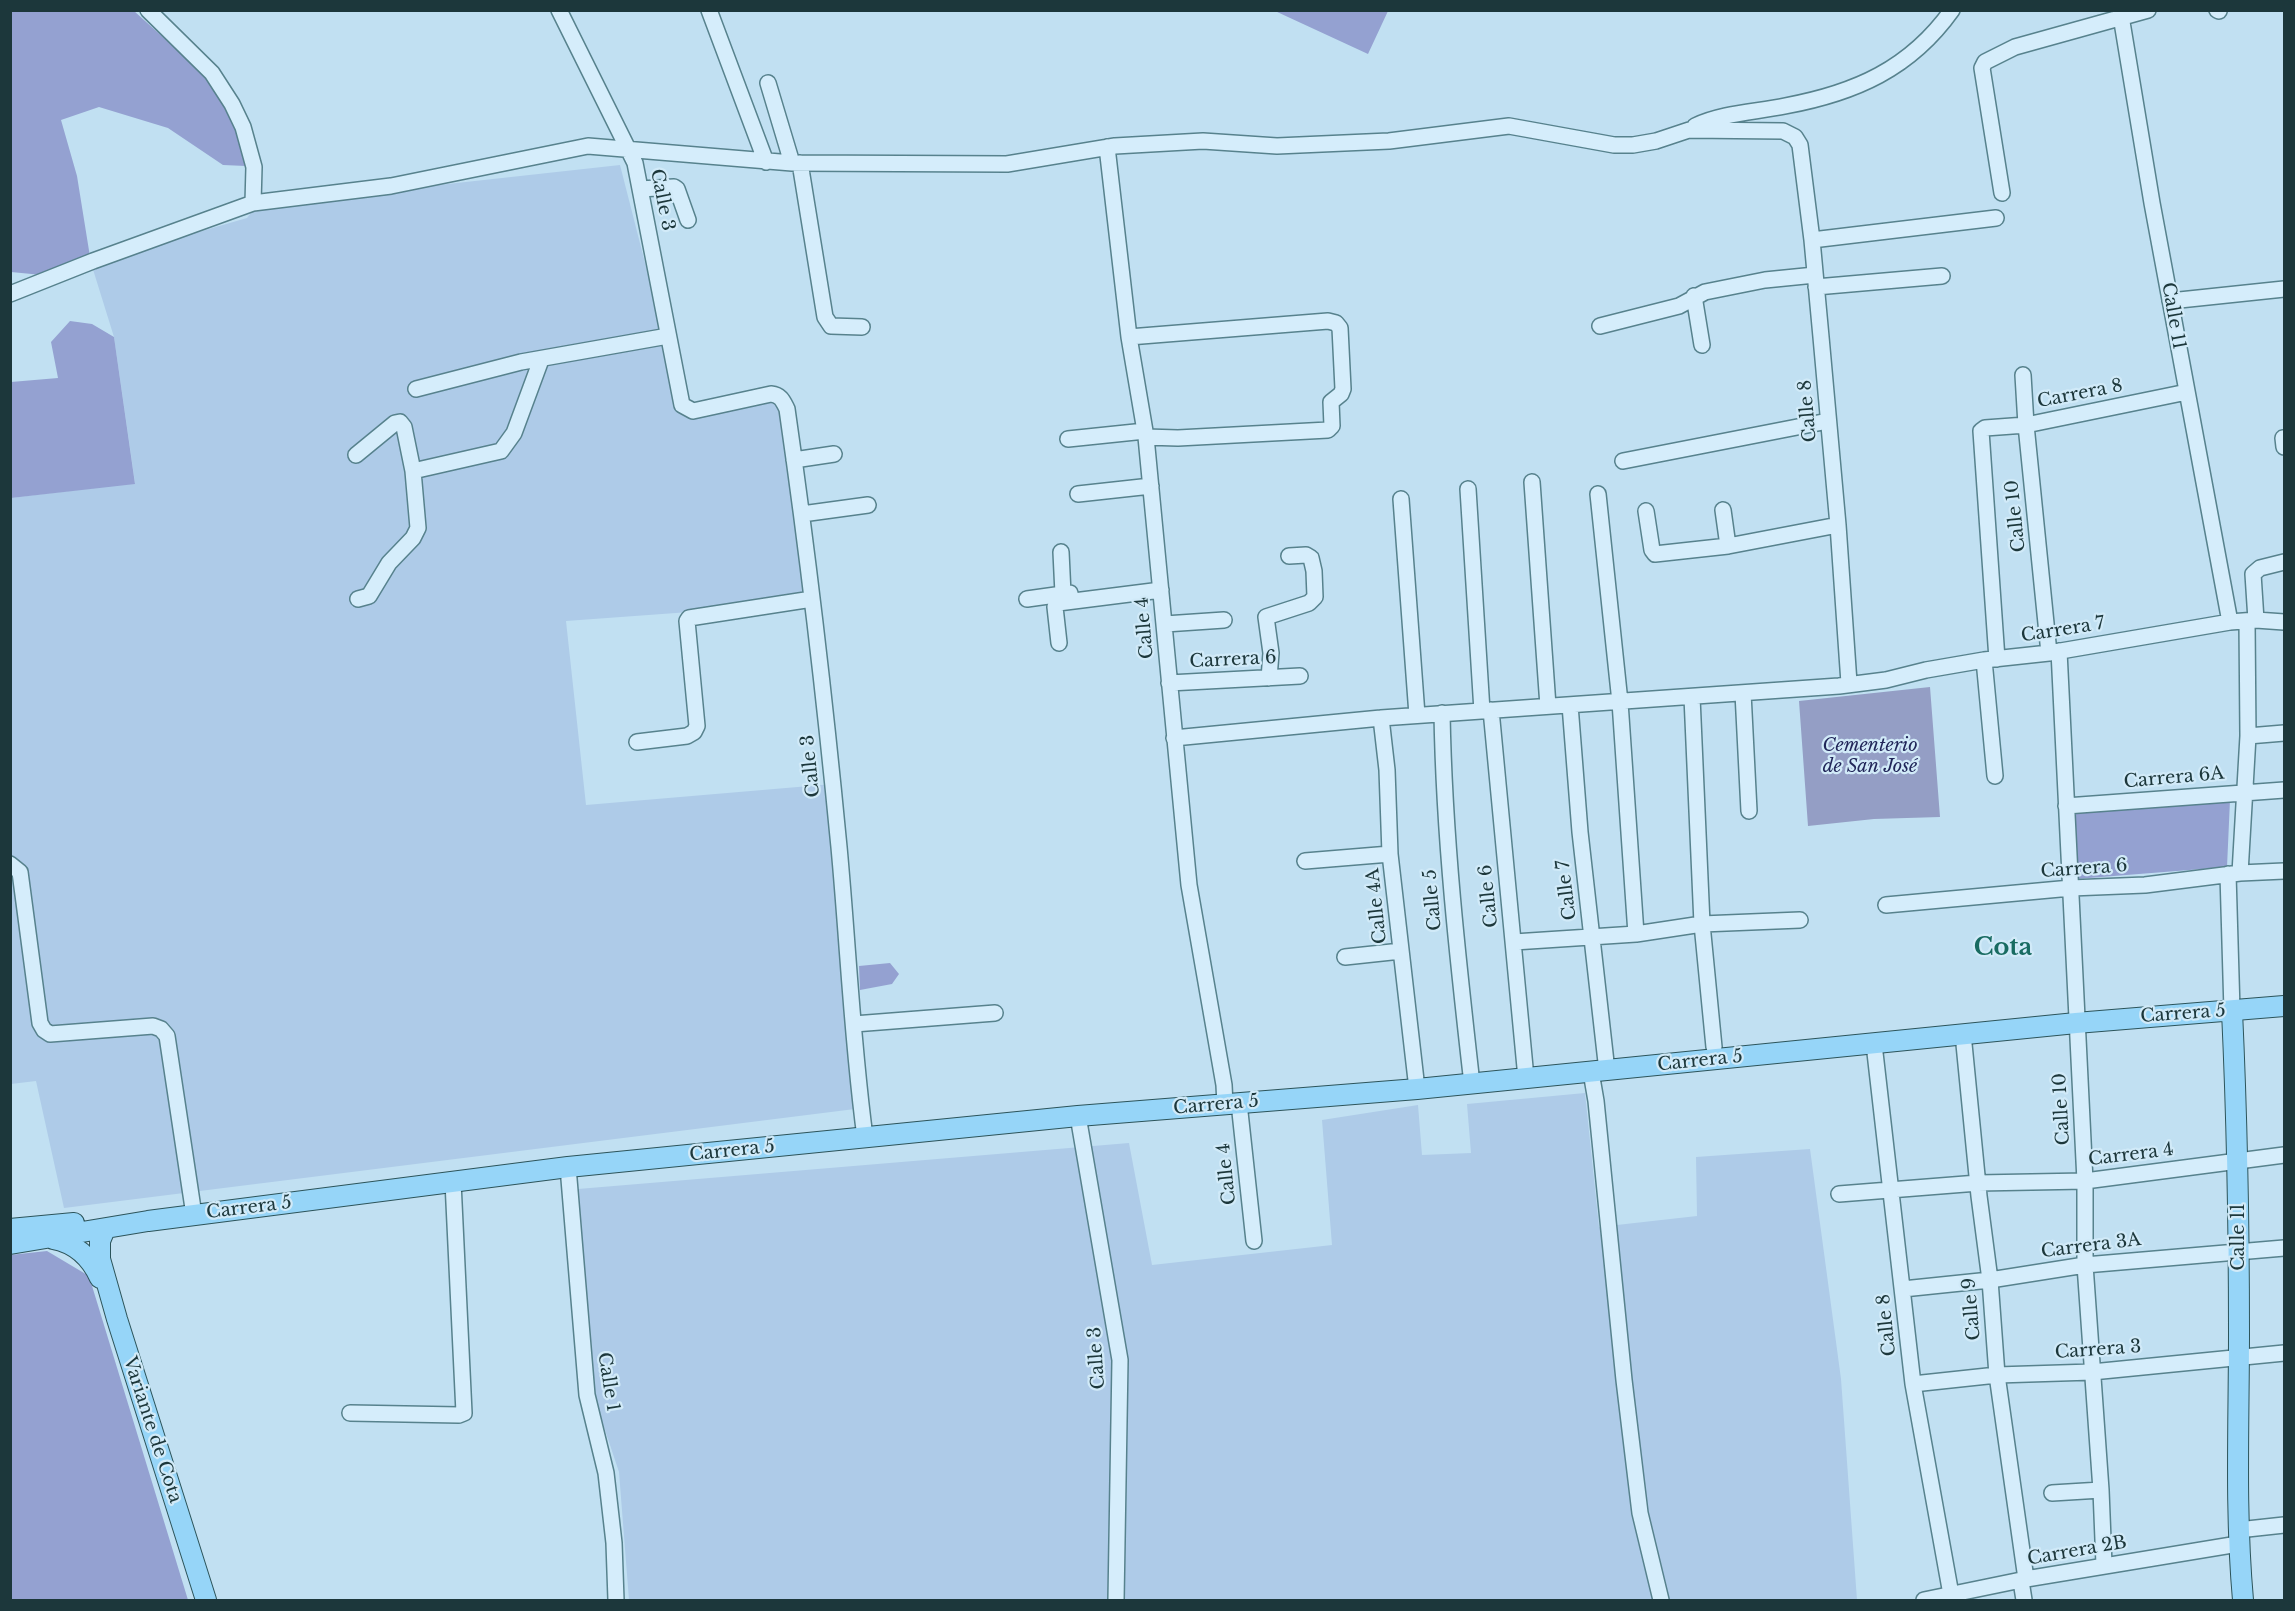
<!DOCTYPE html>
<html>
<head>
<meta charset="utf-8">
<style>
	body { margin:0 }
	#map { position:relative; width:2295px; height:1611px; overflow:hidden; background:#c1e0f2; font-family:"Libre Baskerville",serif }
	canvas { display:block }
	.frame { position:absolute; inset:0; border:12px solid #1c373b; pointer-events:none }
</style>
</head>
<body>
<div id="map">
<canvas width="2295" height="1611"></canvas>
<div class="frame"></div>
</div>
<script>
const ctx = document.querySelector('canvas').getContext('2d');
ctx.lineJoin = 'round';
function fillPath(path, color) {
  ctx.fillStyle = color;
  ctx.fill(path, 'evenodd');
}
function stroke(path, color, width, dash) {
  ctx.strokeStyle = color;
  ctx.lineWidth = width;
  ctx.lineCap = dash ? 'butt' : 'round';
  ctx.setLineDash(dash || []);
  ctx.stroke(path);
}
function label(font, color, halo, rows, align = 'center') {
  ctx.font = font + ' "Libre Baskerville",serif';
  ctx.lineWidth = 4.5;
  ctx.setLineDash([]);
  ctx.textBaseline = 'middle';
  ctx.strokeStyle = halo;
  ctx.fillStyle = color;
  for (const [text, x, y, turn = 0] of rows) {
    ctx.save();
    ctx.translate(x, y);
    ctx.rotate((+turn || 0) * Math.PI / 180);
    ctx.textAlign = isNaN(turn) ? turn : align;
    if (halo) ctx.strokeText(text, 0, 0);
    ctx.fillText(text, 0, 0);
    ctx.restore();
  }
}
const farmland = new Path2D(`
	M620 165 665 341 687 408 762 395 787 409 813 603 566 621 586 805 833 784 863 1108 64 1208 36 1081 11 1084 10 498 135 483 114 337 91 263 247 218 257 205Z
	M1585 1093 1599 1227 1697 1216 1696 1157 1810 1149 1841 1379 1857 1600H1120L1112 1388 1111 1600H629L619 1472 594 1397 578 1189 1129 1143 1152 1265 1332 1245 1322 1120 1418 1105 1422 1155 1471 1153 1467 1104Z`);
const green = new Path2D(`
	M10 11H134L206 76 240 127 246 166 223 165 168 128 99 107 61 120 77 176 91 263 42 275 11 272Z
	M1275 11H1388L1368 54Z
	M70 321 92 324 114 337 135 484 11 498V382L58 378 51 342Z
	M2230 800 2227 867 2076 879 2074 811Z
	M890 963 899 974 892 984 860 990 859 966Z
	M47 1251 89 1276 188 1600H11L10 1255Z`);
const cemetery = new Path2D(`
	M1930 687 1940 817 1874 819 1808 826 1799 701Z`);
const minor = new Path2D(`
	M148 10 212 73 232 104 243 127 254 167 253 203
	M559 10 635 163 682 405 693 411 771 394C781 395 783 401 787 409 808 555 825 701 839 847 848 944 852 1041 865 1137
	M709 10 766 162
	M2120 10 2152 203 2230 622
	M2217 10 2219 11
	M768 83 792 163
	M1695 126C1722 113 1756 112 1785 106 1855 93 1910 69 1952 10
	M1107 147 1129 337 1146 437 1189 885 1224 1085 1225 1105
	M800 163 825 317 831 326 862 327
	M640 189 674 187 677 189 688 220
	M2002 193 1982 68 1985 62 2015 47 2148 10
	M1812 240 1996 218
	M1816 287 1942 276
	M10 294 93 261 253 203 391 186 588 146 792 163 1007 164 1115 146 1203 141 1277 146 1389 141 1509 126 1614 145H1633L1656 141 1689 130 1783 131 1795 137 1800 145 1812 240 1821 337 1838 525 1849 683
	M1694 296 1702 345
	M2170 301 2284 289
	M1600 326 1679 306 1705 292 1765 280 1815 275
	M1129 337 1328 321 1336 323 1340 328 1343 389 1341 394 1331 402 1332 426 1328 430 1178 438 1146 437
	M2023 375 2026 425 2049 653
	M416 389 521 362 668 336
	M2283 438 2284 447
	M1068 439 1145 431
	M356 455 395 423 400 422 404 427 413 471 418 528 413 538 389 563 369 596 358 599
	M794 460 834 454
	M1623 461 1828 421
	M413 471 501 451 514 433 541 360
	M1532 482 1548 706
	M1468 489 1482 711
	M1078 494 1151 486
	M1598 494 1620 702 1636 934
	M1401 499 1417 715
	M1723 510 1728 546
	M1646 511 1652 550 1655 554 1728 546 1838 525
	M802 514 868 505
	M1061 552 1063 594
	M1027 599 1070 593
	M2256 620 2253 574 2260 568 2284 562
	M1165 624 1224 620
	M1059 643 1055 607 1058 603 1161 590
	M2059 651 2085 1181V1265L2101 1490 2104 1565
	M1997 659 1981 431 1985 428 2026 425 2187 392
	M1984 660 1995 776
	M1269 678 1271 653 1266 617 1309 603 1315 597 1314 571 1311 558 1306 555 1289 556
	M1169 683 1300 676
	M1743 693 1749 811
	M1692 697 1702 924 1714 1047
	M1570 705 1580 832 1607 1071
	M1491 710 1526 1078
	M1442 713C1444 837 1458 961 1472 1084
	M1381 718 1387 770 1390 854 1417 1089
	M2248 736 2284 733
	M1174 738 1381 718 1839 686 1886 680 1926 670 1984 660 2049 653 2230 622 2256 620 2284 622
	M637 742 687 736 694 732 697 726 687 621 689 618 812 599
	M2066 806 2284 790
	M1305 861 1390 854
	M10 864 20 872 40 1023 44 1030 50 1034 153 1026 161 1029 167 1036 194 1215
	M2240 873 2248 736 2247 622
	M2228 874 2232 1011
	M1886 905 2071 888 2145 885 2240 873 2284 871
	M1514 942 1636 934 1702 924 1800 920
	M1345 957 1401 951
	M854 1024 995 1013
	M1963 1034 1979 1196 1990 1280 1997 1375 2026 1579
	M1874 1044 1913 1384 1952 1600
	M1591 1072 1596 1101 1624 1380 1640 1513 1661 1600
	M1239 1103 1254 1241
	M1078 1116 1120 1360 1116 1600
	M568 1167 587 1395 606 1473 614 1543 616 1600
	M1839 1194 1978 1183 2085 1181 2284 1155
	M1903 1289 1990 1280 2085 1265 2284 1248
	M1913 1384 1997 1375 2092 1372 2284 1353
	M350 1413 459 1415 464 1413 453 1182
	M2052 1493 2101 1490
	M2238 1530 2284 1525
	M2021 1581 2024 1600
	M1924 1600 2026 1579 2238 1544`);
const major = new Path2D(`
	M2232 1011C2237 1118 2239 1225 2239 1333 2239 1422 2235 1511 2243 1600
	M10 1229 74 1223
	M105 1229 100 1241V1259L117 1319 206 1600
	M53 1239C75 1243 91 1258 100 1278
	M10 1244 148 1221 568 1167 1078 1116 1417 1089 2076 1023 2284 1006`);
const streetNames = [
	["Calle 3",662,200,79],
	["Calle 11",2173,316,80],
	["Carrera 8",2080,394,-11],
	["Calle 8",1808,411,-95],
	["Calle 10",2016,516,-96],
	["Calle 4",1145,628,-95],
	["Carrera 7",2063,630,-9],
	["Carrera 6",1233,660,-3],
	["Calle 3",811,766,-96],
	["Carrera 6A",2174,778,-5],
	["Carrera 6",2084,869,-4],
	["Calle 7",1567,890,-97],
	["Calle 6",1489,896,-96],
	["Calle 5",1433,900,-95],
	["Calle 4A",1377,906,-96],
	["Carrera 5",2183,1014,-4],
	["Carrera 5",1700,1061,-6],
	["Carrera 5",1216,1105,-5],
	["Calle 10",2062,1109,-93],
	["Carrera 5",732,1151,-6],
	["Carrera 4",2131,1155,-7],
	["Calle 4",1227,1174,-96],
	["Carrera 5",249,1208,-7],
	["Calle 11",2239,1237,-90],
	["Carrera 3A",2091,1246,-7],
	["Calle 9",1972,1309,-95],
	["Calle 8",1887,1325,-96],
	["Carrera 3",2098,1350,-4],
	["Calle 3",1097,1358,-94],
	["Calle 1",608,1382,81],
	["Variante de Cota",152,1430,72],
	["Carrera 2B",2077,1551,-10]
];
const parkNames = [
	["Cementerio",1870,746],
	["de San José",1870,767]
];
const districtNames = [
	["Cota",2003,948]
];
fillPath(farmland, '#aecbe8');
fillPath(green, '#94a1d1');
fillPath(cemetery, '#949ec5');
stroke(minor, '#57828d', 18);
stroke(major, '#2c545a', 22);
stroke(minor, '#d5edfb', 15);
stroke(major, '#96d5f8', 20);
label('18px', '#1c373b', '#d1eaf8', streetNames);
label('italic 18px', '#212659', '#d1eaf8', parkNames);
label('bold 24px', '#186b61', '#d1eaf8', districtNames);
</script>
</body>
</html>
